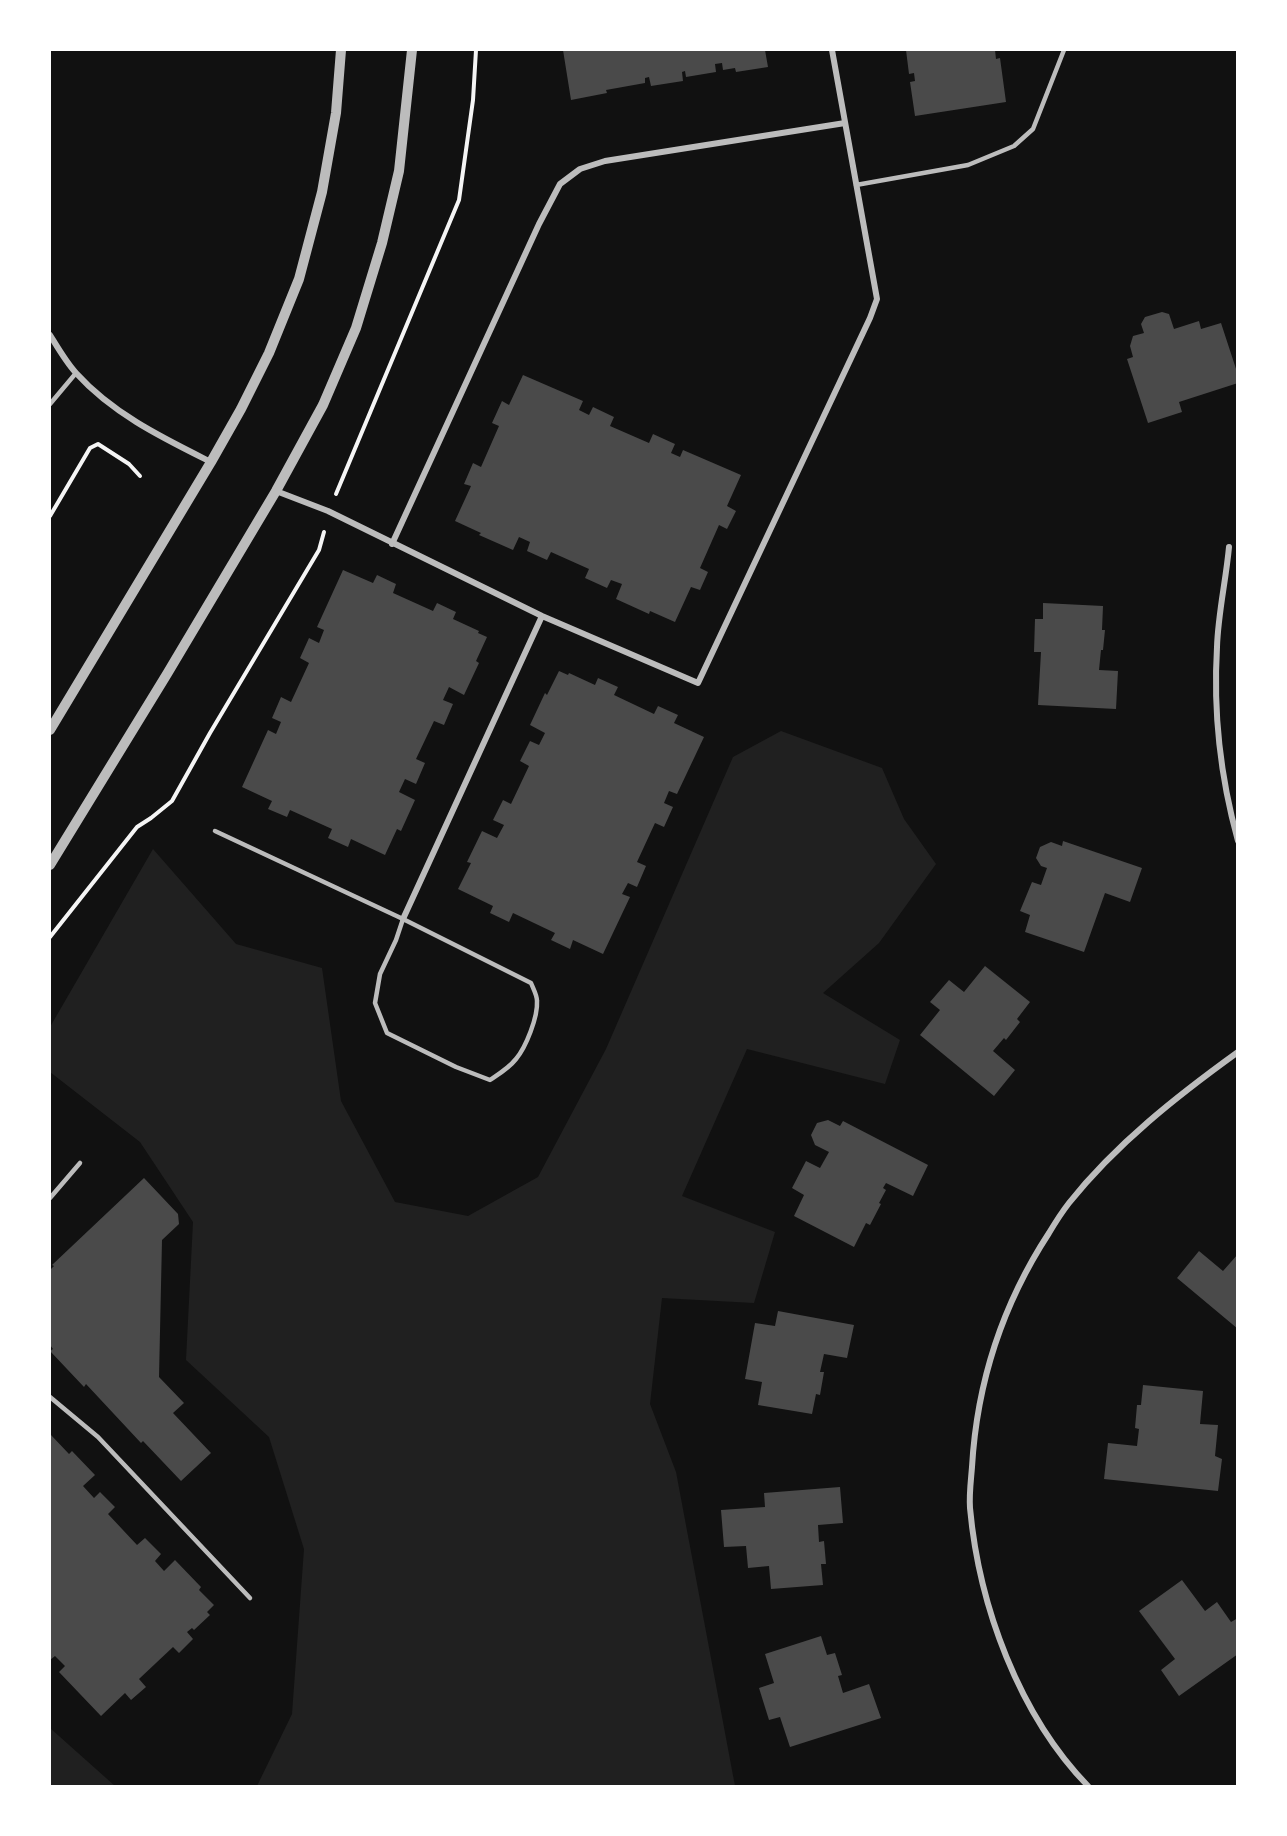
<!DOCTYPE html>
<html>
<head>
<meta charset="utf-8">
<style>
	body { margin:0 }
	#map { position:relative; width:1287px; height:1836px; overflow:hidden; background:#111; font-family:Manrope,sans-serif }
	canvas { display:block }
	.frame { position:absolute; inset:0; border:51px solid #fff; pointer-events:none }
</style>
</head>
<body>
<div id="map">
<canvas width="1287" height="1836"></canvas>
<div class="frame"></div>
</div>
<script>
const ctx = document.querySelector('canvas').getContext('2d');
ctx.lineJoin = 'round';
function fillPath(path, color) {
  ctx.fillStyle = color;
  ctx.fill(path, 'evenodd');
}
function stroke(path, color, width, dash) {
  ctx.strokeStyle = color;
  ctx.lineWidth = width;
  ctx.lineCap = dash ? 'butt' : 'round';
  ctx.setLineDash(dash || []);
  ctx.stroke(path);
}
const green = new Path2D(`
	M781 731 882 768 904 819 936 864 879 943 823 993 900 1040 885 1084 747 1049 682 1196 775 1232 754 1303 662 1298 650 1404 676 1472 735 1786H257L292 1714 304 1549 269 1437 186 1360 193 1222 140 1142 50 1072V1027L153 849 236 944 322 968 341 1101 395 1202 468 1216 538 1177 606 1049 733 757Z
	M50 1728 115 1786H50Z`);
const building = new Path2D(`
	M563 50H765L768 67 736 72 735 68 723 70 722 63 715 64 716 72 686 77 685 71 682 72 683 81 651 86 649 77 645 78V83L606 90 607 93 571 100Z
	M906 50H995L996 59 1000 58 1006 102 915 116 910 82 915 81 914 73 909 74Z
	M1162 312 1169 314 1174 329 1199 321 1201 329 1221 323 1238 375V383L1179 402 1182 412 1148 423 1127 359 1133 357 1130 346 1133 336 1144 333 1141 324 1145 317Z
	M523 375 583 401 579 410 589 415 593 407 614 417 610 426 649 443 653 434 675 444 671 453 680 457 683 450 741 475 727 506 736 511 727 529 719 525 700 568 708 572 700 590 691 587 675 622 650 611 649 614 616 599 622 584 611 580 607 588 585 578 589 569 551 552 547 560 527 551 530 542 519 537 513 550 479 535 481 533 455 521 471 486 464 484 473 463 481 467 499 426 492 423 502 401 509 405Z
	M343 570 373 583 377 575 396 584 393 593 433 611 437 603 456 612 453 619 479 631 478 633 487 637 476 661 479 663 464 695 449 687 443 700 453 704 444 725 434 721 416 759 425 763 416 784 405 779 399 792 415 800 401 831 397 829 385 855 351 839 348 847 328 838 332 829 290 810 287 817 268 809 272 801 242 787 268 730 276 734 281 722 272 718 281 697 291 702 309 663 300 658 309 638 319 643 324 630 317 627Z
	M1043 603 1103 606 1102 630H1105L1103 650H1101L1099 670 1118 671 1116 709 1038 705 1041 652H1034L1035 619H1043Z
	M559 671 568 675 569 673 595 685 598 678 618 687 614 695 654 714 658 706 678 715 674 723 704 737 677 794 669 791 664 803 673 807 664 827 655 823 637 862 646 866 637 887 628 883 622 894 630 897 603 954 573 940 570 949 551 940 555 933 513 913 509 922 490 913 493 906 458 889 471 863 467 862 482 831 497 838 504 825 493 820 503 800 511 804 529 766 520 761 530 741 539 745 545 733 530 725 545 693 547 695Z
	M1063 841 1142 868 1130 902 1105 893 1084 952 1025 932 1030 915 1020 911 1032 882 1041 885 1047 868 1041 866 1036 858 1040 847 1051 842 1062 846Z
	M985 966 1030 1002 1017 1019 1020 1022 1006 1040 1004 1038 993 1051 1015 1070 994 1096 920 1035 940 1010 930 1002 949 980 964 992Z
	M828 1120 840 1126 843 1121 928 1165 913 1196 886 1183 883 1188 886 1190 879 1203 881 1204 870 1225 866 1223 854 1247 794 1216 804 1195 792 1188 806 1161 820 1168 829 1152 815 1145 811 1135 817 1123Z
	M144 1178 178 1214 179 1224 162 1240 159 1377 184 1403 173 1413 211 1453 181 1481 143 1441 141 1443 86 1384 84 1387 50 1351 53 1349 50 1345V1270L54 1266 52 1265Z
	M1199 1251 1223 1271 1238 1254V1329L1177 1278Z
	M778 1311 854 1325 847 1358 824 1354 820 1372H824L820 1395 816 1394 812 1414 758 1405 762 1382 745 1379 755 1323 775 1326Z
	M1143 1385 1203 1391 1200 1424 1218 1425 1215 1456 1222 1459 1218 1491 1104 1479 1108 1443 1137 1446 1139 1429 1135 1428 1137 1405H1141Z
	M51 1435 69 1454 72 1451 95 1475 83 1486 94 1498 100 1492 115 1507 108 1514 137 1545 145 1538 161 1554 155 1561 164 1571 175 1560 201 1587 199 1590 214 1605 207 1612 210 1615 194 1630 192 1628 187 1632 193 1639 179 1653 173 1647 139 1679 146 1687 131 1700 125 1693 101 1716 59 1672 65 1666 55 1656 50 1660Z
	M840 1487 843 1523 818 1525 819 1542 824 1541 826 1564H821L823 1585 771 1589 769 1566 748 1568 746 1546 724 1547 721 1510 765 1507 764 1493Z
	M1182 1580 1205 1611 1217 1602 1231 1622 1238 1618V1654L1179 1696 1161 1670 1175 1659 1139 1611Z
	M821 1636 827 1655 835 1653 842 1675 838 1676 843 1693 869 1684 881 1718 790 1747 780 1717 769 1720 759 1688 774 1683 765 1654Z`);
const path = new Path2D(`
	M336 494 459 200 473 100 476 50
	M50 516 90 448 98 444 129 464 140 476
	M50 937 137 827 151 818 172 801 210 733 319 550 324 532`);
const service = new Path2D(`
	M856 185 968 165 1014 146 1033 129 1064 50
	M50 404 76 373
	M215 831 403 919 531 983C533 988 537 995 537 1001 538 1017 526 1047 516 1059 509 1068 499 1074 490 1080L456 1067 387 1033 375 1003 380 974 396 940 403 919
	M50 1198 80 1163
	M50 1397 98 1437 250 1598`);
const minor = new Path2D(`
	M50 335C58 348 66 362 76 373 113 414 163 438 211 462
	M276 491 328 511 542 616 698 683 870 318 877 299 832 50
	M392 544 539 224 560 184 580 169 605 161 845 123
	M1229 547C1226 580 1218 614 1217 647 1213 714 1220 776 1238 841
	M403 919 542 616
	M1088 1786C1019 1715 979 1606 970 1508 969 1494 971 1480 972 1467 977 1381 1002 1305 1049 1233 1055 1223 1062 1212 1069 1203 1116 1144 1177 1096 1238 1052`);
const tertiary = new Path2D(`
	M50 730 211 462 241 409 269 353 299 279 322 192 336 113 341 50
	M50 865 167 674 276 491 323 405 356 328 382 243 399 171 412 50`);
fillPath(green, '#202020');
fillPath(building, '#4a4a4a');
stroke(path, '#f5f5f5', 4);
stroke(service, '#bcbcbc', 4.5);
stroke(minor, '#bcbcbc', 6);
stroke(tertiary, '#bcbcbc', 10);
</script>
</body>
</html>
